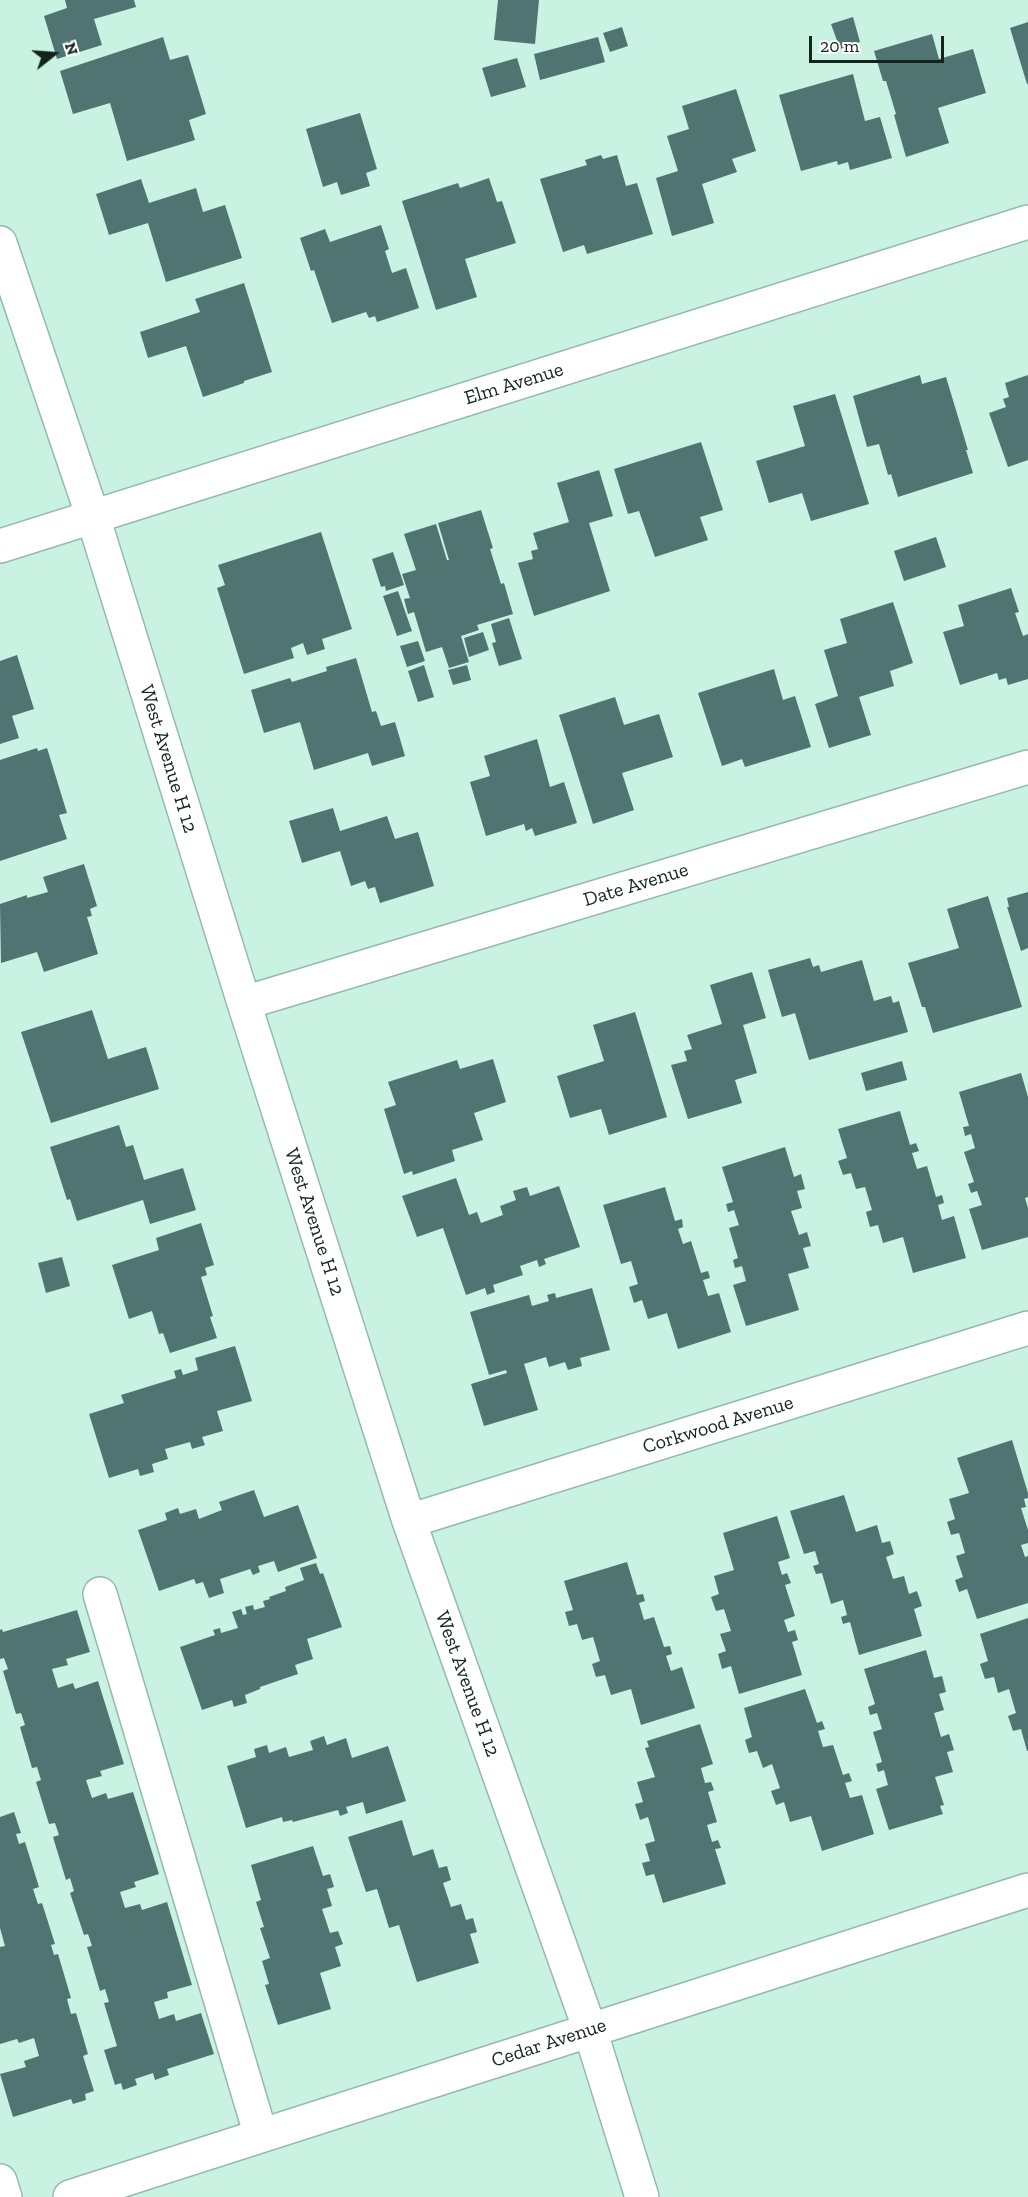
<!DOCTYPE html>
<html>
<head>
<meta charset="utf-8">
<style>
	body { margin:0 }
	#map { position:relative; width:1028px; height:2197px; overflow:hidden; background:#caf2e2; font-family:"Zilla Slab",serif }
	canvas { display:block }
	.north { position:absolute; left:24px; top:24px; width:60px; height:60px; -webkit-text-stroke:4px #fff; paint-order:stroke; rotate:73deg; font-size:16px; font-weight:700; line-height:24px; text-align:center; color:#14231d }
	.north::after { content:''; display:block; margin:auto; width:21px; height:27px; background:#14231d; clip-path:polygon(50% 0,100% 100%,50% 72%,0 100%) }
	.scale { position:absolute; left:809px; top:36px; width:135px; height:27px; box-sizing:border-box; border:3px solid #14231d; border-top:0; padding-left:8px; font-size:18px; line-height:21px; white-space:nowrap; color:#14231d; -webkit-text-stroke:4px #fff; paint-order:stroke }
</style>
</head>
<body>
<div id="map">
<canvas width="1028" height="2197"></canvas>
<div class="north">N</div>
<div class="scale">20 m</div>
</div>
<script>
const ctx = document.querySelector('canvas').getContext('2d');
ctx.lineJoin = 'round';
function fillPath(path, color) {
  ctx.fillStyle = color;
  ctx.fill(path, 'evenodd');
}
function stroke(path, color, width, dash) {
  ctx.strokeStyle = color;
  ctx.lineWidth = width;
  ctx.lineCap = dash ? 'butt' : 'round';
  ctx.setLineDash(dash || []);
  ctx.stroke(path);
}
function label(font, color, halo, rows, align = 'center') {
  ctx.font = font + ' "Zilla Slab",serif';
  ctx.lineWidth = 5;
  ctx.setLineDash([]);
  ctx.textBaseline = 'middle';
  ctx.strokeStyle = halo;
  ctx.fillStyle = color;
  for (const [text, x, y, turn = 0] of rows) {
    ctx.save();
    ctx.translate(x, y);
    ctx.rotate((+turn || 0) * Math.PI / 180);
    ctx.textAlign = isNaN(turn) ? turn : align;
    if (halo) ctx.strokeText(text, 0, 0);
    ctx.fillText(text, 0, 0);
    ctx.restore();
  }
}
const building = new Path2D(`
	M65 0H134L136 7 94 19 102 45 57 59 44 16 67 8Z
	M498 0H539L535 44 494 40Z
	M853 17 860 42 840 49 831 24Z
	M1028 22V84H1027L1010 28Z
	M622 27 628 46 610 52 603 33Z
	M932 34 939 59 973 49 986 93 938 108 949 143 906 157 894 115 896 114 886 81H883L874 51Z
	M163 37 170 60 188 55 206 114 189 120 195 140 127 161 110 103 73 114 60 71Z
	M598 37 605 62 540 80 534 54Z
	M517 58 526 87 491 97 482 68Z
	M853 74 865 121 880 117 892 158 850 170 848 162 838 165 837 161 801 171 779 95Z
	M736 89 756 151 732 159 737 172 702 184 714 223 672 236 656 178 678 171 667 136 689 129 682 106Z
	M360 113 377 169 366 173 370 186 341 195 337 182 323 187 306 129Z
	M601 155 603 159 617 155 626 186 637 183 653 234 587 254 584 245 563 252 540 179 587 165 585 160Z
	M489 178 497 202 502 201 516 243 465 259 477 297 436 310 402 201 458 183 460 188Z
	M141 179 149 203 196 188 203 212 225 205 242 258 166 282 148 223 109 235 96 194Z
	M381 225 389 249 385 251 392 273 406 268 419 308 377 322 375 316 369 318 366 312 332 323 314 270 311 271 300 238 325 229 330 242Z
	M244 283 272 372 244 381V383L203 397 186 346 148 358 140 332 200 312 195 299Z
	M920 375 922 384 946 377 968 450H966L973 473 898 497 891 474 888 475 879 444 867 447 853 396Z
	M1028 375V460L1008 467 989 413 1006 407 1003 399 1009 397 1005 383Z
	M835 394 869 504 811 521 802 493 769 503 756 461 805 446 793 406Z
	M701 442 723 510 700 517 708 540 655 557 639 511 628 514 614 469Z
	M599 470 613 516 589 523 610 591 534 616 518 563 533 559 531 551 538 549 533 533 569 522 557 483Z
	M481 510 493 548 490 549 501 584 504 583 513 614 477 625 479 630 461 636 469 662 449 668 442 647 426 652 414 612 408 614 404 599 410 598 402 574 416 570 404 534 436 524 447 560H449L438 523Z
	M321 532 352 629 322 639 325 649 307 655 303 643 291 648 294 658 244 674 217 588 225 585 218 565Z
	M936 537 946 567 904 581 894 551Z
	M393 552 404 585 386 591 385 586 381 587 372 559Z
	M1011 588 1019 612 1015 613 1023 636 1028 634V679L1008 685 1006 678 999 680 997 673 960 685 943 632 964 626 958 605Z
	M398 591 412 631 397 636 383 596Z
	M893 602 913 663 890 671 894 686 859 697 871 735 829 748 815 704 838 696 824 650 847 643 840 619Z
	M509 618 522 659 499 666 492 643 496 642 491 624Z
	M483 632 489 650 469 657 464 638Z
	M418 641 425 661 407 667 400 646Z
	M17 655 34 709 12 716 19 738 0 744V661Z
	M356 658 372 712 376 711 381 726 395 722 405 756 372 766 368 753 314 770 300 722 264 733 251 690 290 678 292 682 327 671 326 667Z
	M424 665 434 697 418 702 408 671Z
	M467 665 471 680 453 685 448 670Z
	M774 669 783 700 795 696 811 747 745 767 742 759 722 766 698 693Z
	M615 697 624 725 659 714 673 757 622 773 634 810 593 824 559 715Z
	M537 739 550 787 564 782 577 823 535 836 532 828 526 831 524 824 486 836 470 782 490 776 484 756Z
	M37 748 38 751 47 748 67 813 59 815 67 839 0 861V760Z
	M333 808 340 831 387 816 395 839 418 832 434 886 380 903 375 887 368 889 365 881 351 886 340 851 302 863 289 821Z
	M84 864 97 906 90 909 92 916 87 917 98 954 44 972 37 952 1 963 0 904 27 895V898L48 892 43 877Z
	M1028 892V948L1021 951 1007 907H1009L1007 898Z
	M988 896 1022 1007 933 1033 925 1007H922L908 963 959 948 947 909Z
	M810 958 813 967 819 965 821 972 862 960 874 1001 891 996 893 1003 899 1001 908 1032 809 1060 795 1013 782 1017 768 970Z
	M752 972 766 1018 743 1025 757 1073 735 1080 742 1103 688 1119 671 1065 687 1061 684 1051 692 1049 687 1035 722 1024 710 985Z
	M92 1010 108 1059 146 1047 159 1089 51 1123 21 1032Z
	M635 1012 667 1117 609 1135 601 1109 570 1118 557 1076 604 1061 593 1025Z
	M493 1059 506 1102 474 1113 483 1140 452 1150 455 1161 413 1175 412 1171 404 1174 384 1109 396 1105 388 1082 457 1060 460 1069Z
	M902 1061 907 1080 866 1091 861 1073Z
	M1021 1073 1028 1097V1197L1025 1198 1028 1208V1237L982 1250 969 1209 982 1205 977 1191 971 1193 968 1184 974 1182 964 1152 975 1148 971 1134 965 1136 963 1127 969 1126 959 1092Z
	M900 1111 910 1145 916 1143 919 1151 912 1153 917 1169 927 1166 936 1197 942 1195 944 1203 938 1205 942 1220 954 1216 966 1258 913 1273 903 1237 883 1243 878 1225 870 1227 866 1212 872 1210 865 1187 856 1189 851 1173 843 1175 838 1161 847 1158 838 1129Z
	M119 1125 126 1147 133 1145 144 1180 183 1168 196 1210 150 1224 143 1200 77 1221 70 1199 67 1200 50 1147Z
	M785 1147 794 1177 801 1174 805 1189 797 1191 802 1208 791 1211 799 1235 807 1232 811 1246 803 1248 809 1268 788 1274 799 1310 746 1326 733 1285 746 1281 742 1266 735 1268 733 1260 738 1258 729 1228 739 1225 734 1210 728 1212 726 1204 733 1202 722 1167Z
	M456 1178 469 1215 477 1212 481 1223 503 1215 500 1206 516 1200 513 1191 527 1187 530 1196 559 1186 580 1247 544 1259 546 1264 539 1267 537 1260 520 1266 523 1275 493 1285 495 1292 487 1295 485 1288 466 1295 443 1228 417 1237 402 1196Z
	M665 1187 675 1221 682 1219 683 1227 678 1229 683 1244 691 1241 701 1273 708 1271 710 1278 703 1280 708 1296 719 1293 731 1332 678 1349 667 1313 648 1319 642 1300 634 1303 629 1287 638 1284 631 1261 621 1264 603 1205Z
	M201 1223 214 1265 205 1268 207 1275 201 1277 213 1316 210 1317 217 1338 170 1353 163 1333 159 1334 152 1311 129 1319 112 1265 159 1250 156 1238Z
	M62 1257 70 1286 46 1293 38 1263Z
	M592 1288 610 1350 580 1358 582 1366 568 1370 565 1362 549 1367 546 1357 524 1364 538 1410 484 1426 471 1384 507 1373 506 1370 489 1375 470 1312 529 1295 532 1306 549 1301 547 1295 555 1293 556 1298Z
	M235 1346 252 1401 217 1411 223 1431 202 1437 205 1445 192 1449 190 1442 165 1449 168 1459 152 1464 154 1472 140 1476 138 1469 109 1478 89 1414 124 1403 121 1395 176 1378 174 1371 181 1369 183 1375 198 1370 195 1358Z
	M1012 1440 1028 1493V1498L1024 1499 1026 1507 1021 1508 1028 1530V1543L1021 1545 1025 1557 1028 1556V1603L977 1619 967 1589 959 1592 955 1580 963 1577 956 1556 965 1553 959 1533 951 1535 947 1522 955 1519 949 1499 969 1493 957 1458Z
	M254 1490 264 1517 298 1505 317 1558 278 1572 274 1561 258 1566 260 1572 253 1575 250 1569 220 1579 224 1593 209 1598 203 1582 196 1584 194 1579 159 1591 138 1530 167 1520 165 1513 178 1508 180 1514 196 1509 199 1519 222 1510 219 1502Z
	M844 1495 856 1532 877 1525 882 1543 890 1541 894 1554 886 1557 893 1579 904 1576 909 1594 917 1591 922 1606 914 1609 922 1636 859 1655 850 1622 843 1624 841 1617 847 1615 843 1600 831 1604 822 1573 816 1574 813 1566 819 1564 815 1551 804 1554 790 1511Z
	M777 1516 790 1558 778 1562 782 1575 787 1573 791 1583 785 1585 795 1616 784 1620 788 1632 795 1630 798 1640 792 1642 802 1675 739 1694 731 1666 722 1669 718 1654 726 1651 720 1634 731 1631 724 1609 716 1611 711 1597 719 1594 714 1576 734 1570 723 1533Z
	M627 1562 637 1595 643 1594 645 1601 639 1603 644 1620 654 1617 664 1647 670 1646 672 1654 666 1656 671 1671 682 1667 695 1708 641 1725 631 1689 611 1695 605 1675 596 1677 592 1664 600 1661 593 1637 582 1640 577 1624 569 1626 565 1612 573 1610 564 1581Z
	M316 1563 320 1574 323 1573 342 1627 307 1639 313 1659 295 1665 298 1674 260 1687V1689L245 1695 247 1703 234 1707 232 1700 202 1710 180 1647 215 1635 213 1630 220 1628 221 1633 238 1628 232 1612 241 1609 243 1615 247 1614 245 1607 253 1605 254 1610 265 1607 263 1601 270 1599 269 1597 286 1591 285 1587 304 1580 300 1568Z
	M77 1610 90 1652 66 1659 68 1665 52 1669 58 1688 73 1683 75 1689 98 1681 124 1764 100 1771 102 1776 86 1780 92 1798 106 1793 108 1799 133 1792 159 1874 134 1882 136 1887 120 1892 125 1908 140 1904 142 1910 167 1902 192 1985 167 1992 168 1998 154 2002 159 2019 174 2014 176 2021 201 2013 214 2054 167 2069 169 2075 155 2080 153 2073 135 2079 137 2085 123 2090 121 2083 115 2085 104 2050 117 2046 104 2003 109 2002 105 1989 100 1991 87 1947 92 1946 88 1934 84 1935 70 1893 74 1891 70 1878 66 1880 53 1837 59 1835 55 1823 49 1824 36 1782 41 1780 37 1767 32 1768 20 1727 25 1725 21 1713 16 1714 3 1671 8 1669 4 1658 0 1659V1630L2 1629 3 1632Z
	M1028 1618V1751H1027L1021 1729 1013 1731 1008 1716 1016 1713 1009 1689 998 1693 994 1677 985 1679 980 1664 988 1661 980 1634Z
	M926 1650 934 1678 942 1676 946 1692 939 1694 944 1710 934 1713 941 1737 949 1734 954 1750 947 1752 953 1772 935 1777 944 1805 940 1806 943 1814 889 1830 876 1789 888 1785 884 1770 878 1772 876 1764 882 1762 873 1732 882 1729 877 1713 870 1715 868 1707 875 1704 864 1669Z
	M805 1689 817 1723 822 1721 825 1729 818 1731 823 1747 833 1745 843 1775 849 1773 852 1781 845 1783 850 1798 862 1795 874 1834 822 1851 811 1816 790 1822 784 1802 776 1805 771 1791 780 1788 772 1764 763 1768 757 1751 749 1753 745 1740 752 1737 744 1708Z
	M700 1724 713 1764 701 1768 705 1783 711 1782 714 1790 708 1792 717 1822 707 1825 712 1842 718 1840 721 1848 715 1849 726 1884 663 1903 654 1874 646 1876 642 1863 650 1861 645 1844 655 1841 648 1817 640 1820 635 1804 643 1802 637 1782 655 1777 645 1748 649 1747 647 1741Z
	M324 1736 327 1745 346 1738 352 1758 388 1746 406 1801 366 1814 363 1802 346 1807 348 1813 340 1816 338 1810 293 1822 292 1820 283 1822 282 1817 246 1828 227 1766 256 1757 254 1749 267 1745 269 1753 286 1747 289 1757 313 1750 310 1741Z
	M14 1812 21 1833 16 1834 19 1844 25 1842 39 1887 33 1889 38 1904 42 1903 55 1944 51 1945 54 1955 58 1954 71 1998 67 1999 71 2014 76 2013 88 2054 83 2056 94 2091 85 2094 86 2100 73 2104 71 2099 13 2117 0 2074 26 2067 24 2061 39 2056 34 2038 19 2043 17 2039 0 2044V1947L5 1946 0 1928V1817Z
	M402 1820 413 1856 433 1849 439 1868 447 1866 451 1880 443 1883 451 1907 461 1904 466 1920 473 1918 477 1932 470 1934 479 1963 417 1982 399 1925 389 1928 377 1889 366 1892 348 1837Z
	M313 1846 323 1876 330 1874 334 1887 327 1889 332 1906 322 1909 330 1933 338 1931 343 1944 335 1947 341 1966 320 1973 331 2009 278 2025 265 1985 269 1984 262 1961 270 1958 260 1928 264 1927 256 1902 261 1900 251 1865Z`);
const minor = new Path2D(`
	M0 243 93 517 244 1003 409 1521 590 2030 642 2197
	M0 546 1028 222
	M244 1003 1028 767
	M409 1521 1028 1328
	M100 1594 261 2136
	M0 2181 5 2197
	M70 2197 1028 1890`);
const streetNames = [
	["Elm Avenue",514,384,-17],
	["West Avenue H 12",168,759,73],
	["Date Avenue",636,885,-17],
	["West Avenue H 12",314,1222,72],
	["Corkwood Avenue",718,1425,-17],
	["West Avenue H 12",467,1684,70],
	["Cedar Avenue",549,2043,-18]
];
fillPath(building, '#507471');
stroke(minor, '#94baab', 36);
stroke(minor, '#fff', 33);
label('20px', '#14231d', '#fff', streetNames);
</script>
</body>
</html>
